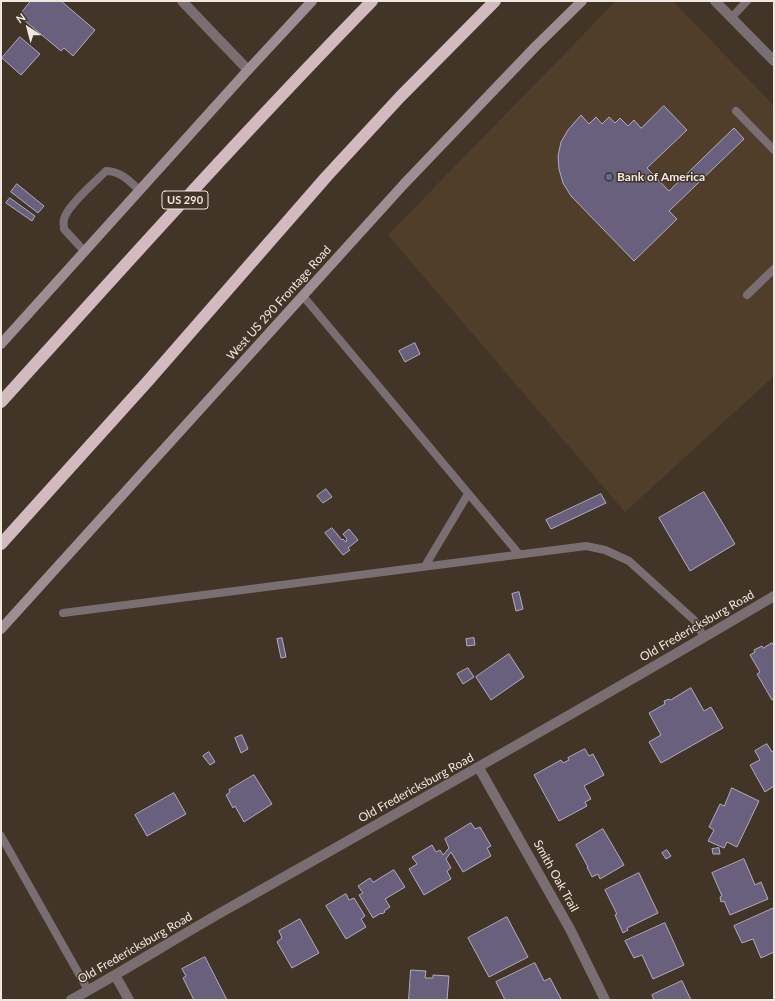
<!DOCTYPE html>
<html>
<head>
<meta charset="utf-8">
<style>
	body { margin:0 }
	#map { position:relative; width:775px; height:1001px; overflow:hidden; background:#423527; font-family:Lato,sans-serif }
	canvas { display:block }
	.frame { position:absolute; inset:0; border:2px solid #f0e8df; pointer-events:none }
	.north { position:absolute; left:8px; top:8px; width:40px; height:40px; -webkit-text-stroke:3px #423527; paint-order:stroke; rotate:324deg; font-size:11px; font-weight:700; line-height:16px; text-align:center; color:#f0e8df }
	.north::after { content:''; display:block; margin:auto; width:14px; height:18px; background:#f0e8df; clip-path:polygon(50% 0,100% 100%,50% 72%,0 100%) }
</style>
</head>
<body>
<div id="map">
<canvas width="775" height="1001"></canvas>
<div class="frame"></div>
<div class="north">N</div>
</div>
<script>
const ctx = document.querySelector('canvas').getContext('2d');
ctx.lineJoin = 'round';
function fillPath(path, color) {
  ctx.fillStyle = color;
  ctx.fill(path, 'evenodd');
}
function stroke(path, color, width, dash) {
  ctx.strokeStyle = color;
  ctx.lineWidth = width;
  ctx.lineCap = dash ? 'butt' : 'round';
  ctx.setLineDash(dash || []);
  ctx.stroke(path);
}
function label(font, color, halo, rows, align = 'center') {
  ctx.font = font + ' Lato,sans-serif';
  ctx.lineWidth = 3;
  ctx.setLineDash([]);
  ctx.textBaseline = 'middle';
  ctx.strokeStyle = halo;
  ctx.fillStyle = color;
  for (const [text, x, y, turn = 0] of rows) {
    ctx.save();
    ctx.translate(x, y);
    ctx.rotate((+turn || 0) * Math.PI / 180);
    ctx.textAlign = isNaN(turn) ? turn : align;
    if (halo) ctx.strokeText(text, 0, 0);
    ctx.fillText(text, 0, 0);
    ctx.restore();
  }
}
const built = new Path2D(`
	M616 1H673L774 106V376L625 512 388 235Z`);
const building = new Path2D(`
	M31 1H61L95 30 73 56 64 48 61 51 19 16Z
	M20 37 40 54 21 75 2 58Z
	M664 106 687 130 647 168 669 191 734 128 744 139 669 211 677 219 634 261 571 196 563 183 559 169 558 156 561 142 568 130 581 115 589 124 596 117 602 124 609 117 615 123 620 118 628 126 634 120 641 128Z
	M17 184 44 206 38 213 11 192Z
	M10 198 35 216 32 221 6 203Z
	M415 343 420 354 405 362 399 351Z
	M326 489 332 497 323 503 317 496Z
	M704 492 735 544 690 571 659 518Z
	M601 494 606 503 551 529 546 520Z
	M332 528 342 540 343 539 346 542 347 539 343 534 349 529 358 540 348 548 350 550 343 555 325 533Z
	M519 592 523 609 516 611 512 594Z
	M282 638 286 657 281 658 277 639Z
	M474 638 475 645 467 646 466 639Z
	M772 643 774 646V699L772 700 757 674 760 672 750 655 755 652 754 650 762 646 763 648Z
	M509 654 524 677 491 700 476 677Z
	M468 668 474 677 463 684 457 674Z
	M691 688 704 711 711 707 723 728 661 763 649 742 661 735 649 713 665 704 664 701 669 699 670 700Z
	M242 735 248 749 241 753 235 738Z
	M767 744 772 752 774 751V786L765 792 750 765 760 760 755 751Z
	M585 749 589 756 593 754 604 775 584 786 591 799 585 802 587 806 559 821 534 775 561 760 563 763 569 760 568 758Z
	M209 752 215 762 210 765 203 756Z
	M254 775 272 804 244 822 235 806 233 808 226 795 230 792 229 790Z
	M732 788 759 801 737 847 727 842 724 848 708 841 714 830 709 827 720 804 724 806Z
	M174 793 186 814 147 836 135 815Z
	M471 823 475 829 480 827 491 846 487 848 491 856 463 872 451 852 446 859 451 868 447 871 451 879 424 895 409 869 417 864 412 857 432 845 436 852 440 850 443 855 449 848 445 839Z
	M603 829 624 865 600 879 598 874 592 877 587 867H588L576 845Z
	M719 848 720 854H713L712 849Z
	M667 850 671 856 666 859 662 853Z
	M744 859 755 885 761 882 768 899 730 915 724 901 721 902 720 897 722 896 712 873Z
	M394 870 405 887 385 899 390 907 384 911 385 912 382 914 381 913 373 918 359 895 363 893 358 886 370 878 373 882Z
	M639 873 658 913 627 928 628 930 623 933 615 915 617 914 605 890Z
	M346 894 349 900 354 898 365 916 361 919 366 927 346 939 326 906Z
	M774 908V952L761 958 753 939 742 943 734 926Z
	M507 917 528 957 489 977 468 938Z
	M300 919 319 953 292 968 277 942 282 938 279 931Z
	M665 923 684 965 653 979 642 955 634 958 625 941Z
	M205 957 227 1000H194L183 978 186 976 182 969Z
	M535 963 544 981 550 978 561 999 558 1000H505L496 982Z
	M411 970 426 971 425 978H433V975L449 976 447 1000H409Z
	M682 981 691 1000H654L652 995Z`);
const lane = new Path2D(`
	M732 17 747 1
	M736 111 774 150
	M85 252 64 229C64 226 63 222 64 219 67 206 96 181 106 171 120 171 130 181 139 190
	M747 295 774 269
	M303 296 519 554
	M425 566 468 494
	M63 613 586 546 605 550 629 561 694 620 704 637
	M1 836 88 990`);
const street = new Path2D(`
	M182 1 248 70
	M715 1 774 61
	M479 768 570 929 605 1000
	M115 975 129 1000
	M71 1000C124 971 176 938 229 908 411 805 594 703 774 596`);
const secondary = new Path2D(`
	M1 344 248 70 312 1
	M1 629 404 184 536 46 582 1`);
const highway = new Path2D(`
	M1 402C123 267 245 131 372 1
	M1 544 148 381 327 176 400 97 495 1`);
const markers = [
	[609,177,4,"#5c6f8a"]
];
const shields = [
	[185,200,46]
];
const shieldNames = [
	["US 290",185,200]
];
const poiNames = [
	["Bank of America",617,177]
];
const streetNames = [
	["West US 290 Frontage Road",279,303,-48],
	["Old Fredericksburg Road",697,626,-30],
	["Old Fredericksburg Road",416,788,-29],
	["Smith Oak Trail",556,876,61],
	["Old Fredericksburg Road",135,948,-30]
];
fillPath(built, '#503e2b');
fillPath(building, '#69607d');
stroke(building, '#b2acc0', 1);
stroke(lane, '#796f72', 8);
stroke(street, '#796f72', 10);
stroke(secondary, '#9e8d92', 10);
stroke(highway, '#d3bac0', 12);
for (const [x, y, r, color] of markers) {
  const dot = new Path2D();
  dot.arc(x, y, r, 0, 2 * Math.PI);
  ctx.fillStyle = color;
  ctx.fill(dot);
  stroke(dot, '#423527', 1.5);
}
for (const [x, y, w] of shields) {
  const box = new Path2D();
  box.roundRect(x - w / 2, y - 9, w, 18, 3);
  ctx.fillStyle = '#423527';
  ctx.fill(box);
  stroke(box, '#f0e8df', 1);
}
label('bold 11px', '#f0e8df', null, shieldNames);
label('bold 12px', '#f0e8df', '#423527', poiNames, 'left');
label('12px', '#f0e8df', '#423527', streetNames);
</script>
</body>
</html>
